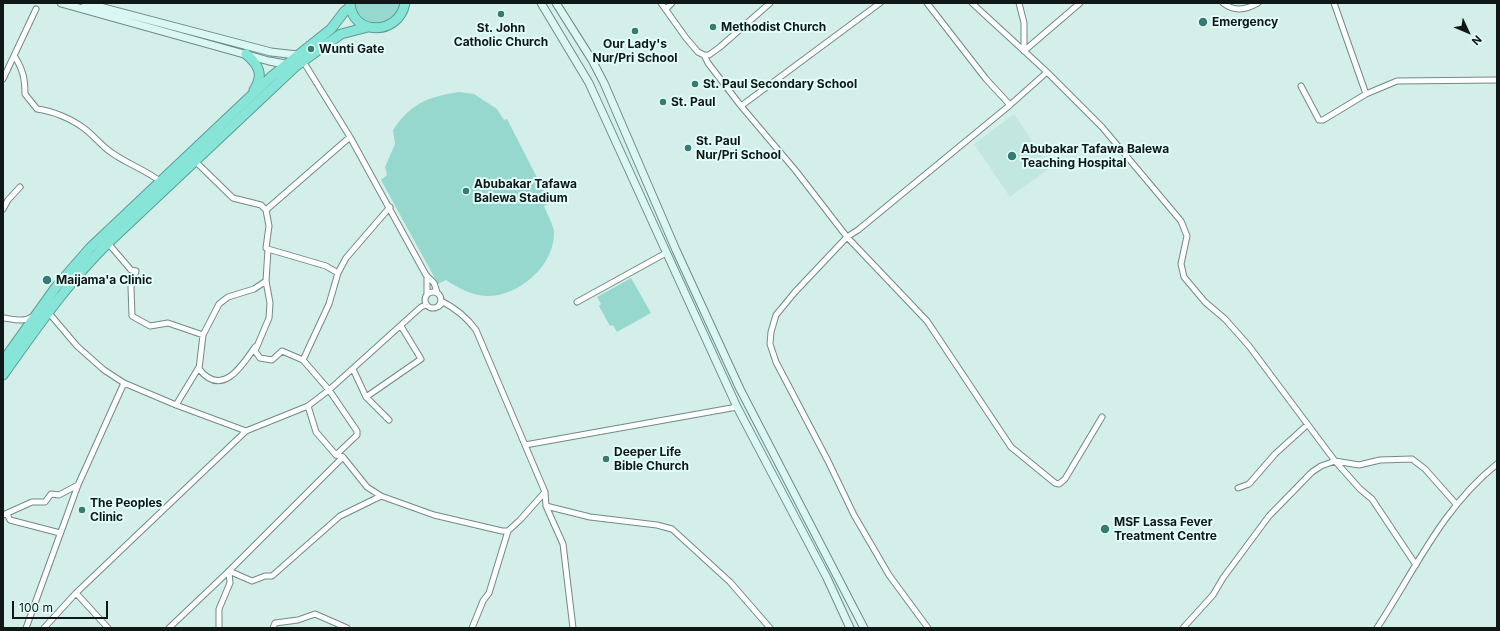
<!DOCTYPE html>
<html>
<head>
<meta charset="utf-8">
<style>
	body { margin:0 }
	#map { position:relative; width:1500px; height:631px; overflow:hidden; background:#d4efea; font-family:Inter,sans-serif }
	canvas { display:block }
	.frame { position:absolute; inset:0; border:4px solid #0f1817; pointer-events:none }
	.north { position:absolute; left:1448px; top:12px; width:40px; height:40px; -webkit-text-stroke:3px #e1fdf8; paint-order:stroke; rotate:134deg; font-size:11px; font-weight:700; line-height:16px; text-align:center; color:#0f1817 }
	.north::after { content:''; display:block; margin:auto; width:14px; height:18px; background:#0f1817; clip-path:polygon(50% 0,100% 100%,50% 72%,0 100%) }
	.scale { position:absolute; left:12px; top:601px; width:96px; height:18px; box-sizing:border-box; border:2px solid #0f1817; border-top:0; padding-left:5px; font-size:12px; line-height:14px; white-space:nowrap; color:#0f1817; -webkit-text-stroke:3px #e1fdf8; paint-order:stroke }
</style>
</head>
<body>
<div id="map">
<canvas width="1500" height="631"></canvas>
<div class="frame"></div>
<div class="north">N</div>
<div class="scale">100 m</div>
</div>
<script>
const ctx = document.querySelector('canvas').getContext('2d');
ctx.lineJoin = 'round';
function fillPath(path, color) {
  ctx.fillStyle = color;
  ctx.fill(path, 'evenodd');
}
function stroke(path, color, width, dash) {
  ctx.strokeStyle = color;
  ctx.lineWidth = width;
  ctx.lineCap = dash ? 'butt' : 'round';
  ctx.setLineDash(dash || []);
  ctx.stroke(path);
}
function label(font, color, halo, rows, align = 'center') {
  ctx.font = font + ' Inter,sans-serif';
  ctx.lineWidth = 4;
  ctx.setLineDash([]);
  ctx.textBaseline = 'middle';
  ctx.strokeStyle = halo;
  ctx.fillStyle = color;
  for (const [text, x, y, turn = 0] of rows) {
    ctx.save();
    ctx.translate(x, y);
    ctx.rotate((+turn || 0) * Math.PI / 180);
    ctx.textAlign = isNaN(turn) ? turn : align;
    if (halo) ctx.strokeText(text, 0, 0);
    ctx.fillText(text, 0, 0);
    ctx.restore();
  }
}
const built = new Path2D(`
	M1014 114 1050 168 1010 197 974 144Z`);
const green = new Path2D(`
	M354 3H402C395 29 361 31 354 3Z
	M459 92 474 94 497 109 504 120 507 119 550 203 544 206C547 214 553 224 554 232 555 266 518 297 486 296 471 295 458 288 446 280L438 284 381 180 387 175 385 167 395 144 393 130C411 103 428 97 459 92Z
	M631 278 651 313 617 332 613 325 610 326 599 306 601 304 597 297Z`);
const street = new Path2D(`
	M661 3 686 38 698 52 704 55H709L720 47 770 3
	M927 3 986 79 1010 105
	M972 3 1047 72 1102 127 1181 221 1187 236 1181 264 1184 277 1205 302 1225 319 1249 346 1335 461 1360 489 1372 499 1416 565
	M1019 3 1024 23V51
	M1223 3C1235 12 1245 10 1258 3
	M1334 3 1366 94
	M666 9 672 3
	M1024 51 1080 3
	M704 55 708 63 741 106 796 171 847 237 927 321 1011 447 1055 483 1059 484 1065 479 1102 417
	M15 57C23 70 25 79 25 94L37 109C53 111 72 119 85 129 93 135 100 144 108 150 124 163 145 169 161 182
	M303 61 350 137 426 275 434 283 437 292
	M3 79 36 9
	M1301 86 1319 120H1323L1366 94 1397 81 1497 80
	M741 106 880 3
	M196 162 233 198 261 205 266 210 269 226 266 248 268 249 266 281 270 303 269 318 255 351 260 358 272 360 282 351 303 360 329 390 357 431V435L336 455
	M3 209 8 200 20 187
	M266 210 350 137
	M108 243 131 270 136 271 131 287 132 316 150 326 168 323 203 335
	M268 249 326 266 338 273
	M427 276V294
	M425 300a8 8 0 1 1 16 0a8 8 0 1 1-16 0Z
	M577 302 666 253
	M439 306 443 302C457 309 467 318 476 330L545 492 546 506 563 544 573 628
	M49 313 77 346 104 370 124 383 176 405 246 431
	M3 318C13 319 24 323 33 316
	M255 347C242 366 222 398 199 369L203 335 219 304 228 297 254 289 266 281
	M303 360 329 304 338 273 346 258 390 207
	M353 369 366 397 389 420
	M366 397 421 359 401 326
	M176 405 199 367
	M308 406 316 432 336 455 343 457 367 487 381 496 434 515 502 531H508
	M525 445 737 407
	M1238 488 1249 484 1275 454 1307 425
	M546 506 590 517 657 525 672 529 730 582 770 628
	M7 514 10 520 60 533
	M3 515 32 502H45L51 494 59 495 78 485
	M229 571 252 581 265 576H272L340 516 381 496
	M76 593 108 628
	M26 628 78 485 124 383
	M44 628 76 593 246 431 308 406 329 390 421 307 426 305
	M169 628 229 571 343 457
	M219 628V609L230 583 229 571
	M273 628 275 623 298 620 315 614 347 628
	M472 628 483 601 489 593 508 531 520 520 545 492
	M928 628 889 575 854 515 828 461 776 362 770 344 771 332 776 315 795 292 847 237 858 230 1010 105 1047 72
	M1183 628 1213 595 1223 578 1269 516 1312 472 1321 466 1335 461 1359 465 1380 460 1412 459 1425 469 1456 504
	M1377 628C1415 570 1442 508 1497 464`);
const secondary = new Path2D(`
	M61 3 269 61 291 65
	M85 3 271 52 297 55
	M541 3 589 83 737 407 827 578 850 628
	M556 3 592 60 604 83 676 250 740 389 864 628`);
const highway = new Path2D(`
	M350 3C352 36 399 36 405 3
	M246 54C259 65 264 75 254 90
	M3 361 56 287 90 248 272 76 331 29 344 12 350 7
	M3 375C36 329 68 282 108 243L296 66 341 34 368 27`);
const markers = [
	[501,14,4,"#357b71"],
	[1203,22,5,"#357b71"],
	[713,27,4,"#357b71"],
	[635,31,4,"#357b71"],
	[311,49,4,"#357b71"],
	[695,84,4,"#357b71"],
	[663,102,4,"#357b71"],
	[688,148,4,"#357b71"],
	[1012,156,5,"#357b71"],
	[466,191,4,"#357b71"],
	[47,280,5,"#357b71"],
	[606,459,4,"#357b71"],
	[82,510,4,"#357b71"],
	[1105,529,5,"#357b71"]
];
const poiNames = [
	["Emergency",1212,22],
	["Methodist Church",721,27],
	["St. John",501,28,"center"],
	["Catholic Church",501,42,"center"],
	["Our Lady's",635,44,"center"],
	["Nur/Pri School",635,58,"center"],
	["Wunti Gate",319,49],
	["St. Paul Secondary School",703,84],
	["St. Paul",671,102],
	["St. Paul",696,141],
	["Nur/Pri School",696,155],
	["Abubakar Tafawa Balewa",1021,149],
	["Teaching Hospital",1021,163],
	["Abubakar Tafawa",474,184],
	["Balewa Stadium",474,198],
	["Maijama'a Clinic",56,280],
	["Deeper Life",614,452],
	["Bible Church",614,466],
	["The Peoples",90,503],
	["Clinic",90,517],
	["MSF Lassa Fever",1114,522],
	["Treatment Centre",1114,536]
];
fillPath(built, '#c2e7e0');
fillPath(green, '#96d8cd');
stroke(street, '#718a86', 7);
stroke(secondary, '#718a86', 9);
stroke(highway, '#5c9d94', 11);
stroke(street, '#fff', 5);
stroke(secondary, '#dbf7f3', 7);
stroke(highway, '#86e5d7', 9);
for (const [x, y, r, color] of markers) {
  const dot = new Path2D();
  dot.arc(x, y, r, 0, 2 * Math.PI);
  ctx.fillStyle = color;
  ctx.fill(dot);
  stroke(dot, '#e1fdf8', 1.5);
}
label('bold 12px', '#0f1817', '#e1fdf8', poiNames, 'left');
</script>
</body>
</html>
